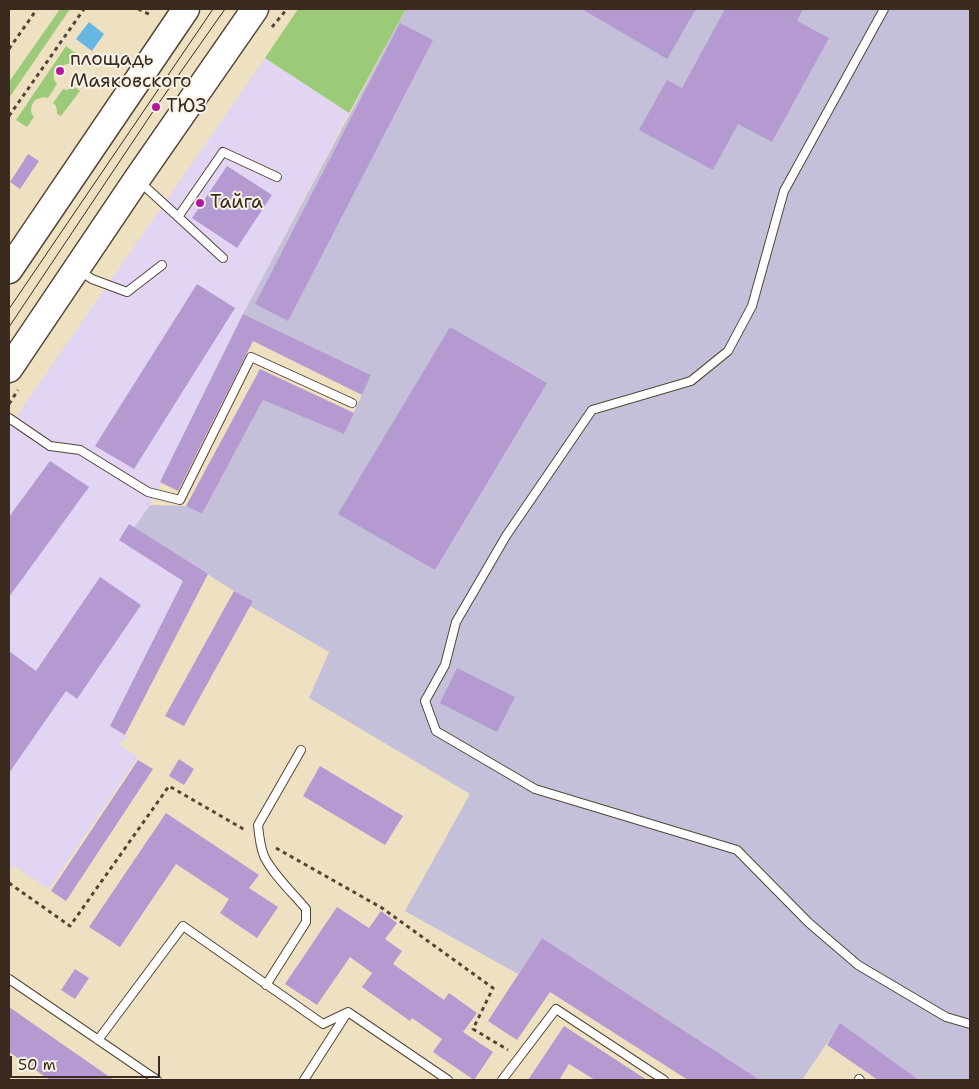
<!DOCTYPE html>
<html>
<head>
<meta charset="utf-8">
<style>
	body { margin:0 }
	#map { position:relative; width:979px; height:1089px; overflow:hidden; background:#eee1c2; font-family:"Shantell Sans",sans-serif }
	canvas { display:block }
	.frame { position:absolute; inset:0; border:10px solid #3b2a1e; pointer-events:none }
	.scale { position:absolute; left:10px; top:1056px; width:150px; height:22px; box-sizing:border-box; border:2px solid #3b2a1e; border-top:0; padding-left:6px; font-size:15px; line-height:18px; white-space:nowrap; color:#3b2a1e; -webkit-text-stroke:4px #f7f3e8; paint-order:stroke }
</style>
</head>
<body>
<div id="map">
<canvas width="979" height="1089"></canvas>
<div class="frame"></div>
<div class="scale">50 m</div>
</div>
<script>
const ctx = document.querySelector('canvas').getContext('2d');
ctx.lineJoin = 'round';
function fillPath(path, color) {
  ctx.fillStyle = color;
  ctx.fill(path, 'evenodd');
}
function stroke(path, color, width, dash) {
  ctx.strokeStyle = color;
  ctx.lineWidth = width;
  ctx.lineCap = dash ? 'butt' : 'round';
  ctx.setLineDash(dash || []);
  ctx.stroke(path);
}
function label(font, color, halo, rows, align = 'center') {
  ctx.font = font + ' "Shantell Sans",sans-serif';
  ctx.lineWidth = 4;
  ctx.setLineDash([]);
  ctx.textBaseline = 'middle';
  ctx.strokeStyle = halo;
  ctx.fillStyle = color;
  for (const [text, x, y, turn = 0] of rows) {
    ctx.save();
    ctx.translate(x, y);
    ctx.rotate((+turn || 0) * Math.PI / 180);
    ctx.textAlign = isNaN(turn) ? turn : align;
    if (halo) ctx.strokeText(text, 0, 0);
    ctx.fillText(text, 0, 0);
    ctx.restore();
  }
}
const built = new Path2D(`
	M265 58 349 113 243 314 150 505 134 528 183 581 110 726 128 737 119 744 138 757 49 889 14 866 9 873V427Z`);
const industrial = new Path2D(`
	M406 9H970V1080H919L840 1024 802 1080H760L542 938 518 974 405 911 470 794 309 698 329 652 250 606 253 601 234 591 134 528 150 505 186 506 202 514 263 400 344 433 371 375 243 314Z`);
const green = new Path2D(`
	M60 9H70L9 98V82Z
	M298 9H406L349 113 265 58Z
	M66 46 78 55 72 64C59 63 48 72 57 84L48 98 43 97 35 100C31 106 29 111 34 117L27 127 16 120Z
	M75 87 80 91 61 116 57 114C57 109 57 106 53 103L63 89 67 90Z`);
const water = new Path2D(`
	M89 22 104 34 92 51 76 39Z`);
const building = new Path2D(`
	M582 9H696L667 59Z
	M725 9H803L797 21 829 38 772 142 738 124 713 170 639 130 667 80 682 88Z
	M400 23 433 40 288 321 255 304Z
	M28 154 39 161 20 189 10 182Z
	M227 166 272 195 237 248 192 218Z
	M197 284 235 308 134 469 95 446Z
	M243 314 371 375 362 395 253 341 178 491 160 482Z
	M450 327 547 383 435 570 338 514Z
	M260 369 354 413 344 434 263 400 202 514 186 506Z
	M50 461 89 487 9 597V517Z
	M129 524 208 574 125 735 110 726 183 581 119 540Z
	M100 577 141 605 77 699 66 691 9 773V651L36 671Z
	M234 591 253 601 184 726 165 716Z
	M457 668 515 697 497 732 440 703Z
	M179 759 194 769 184 785 169 776Z
	M138 760 153 769 66 901 51 891Z
	M320 766 403 816 385 845 303 796Z
	M166 813 259 875 249 888 278 907 257 938 220 913 229 899 176 864 120 947 89 927Z
	M337 907 369 928 381 911 397 923 385 939 402 951 393 964 444 1000 449 993 477 1013 463 1032 493 1052 474 1080 433 1052 442 1039 412 1018 410 1021 362 987 372 973 350 957 317 1005 285 984Z
	M542 938 760 1080H688L550 992 517 1040 488 1021Z
	M75 969 89 978 75 999 61 990Z
	M9 1007 114 1080H50L9 1052Z
	M840 1023 919 1080H878L827 1045Z
	M564 1026 647 1080H595L569 1064 559 1080H528Z`);
const path = new Path2D(`
	M138 9 151 15
	M272 27 287 9
	M9 49 37 9
	M9 116 84 9
	M9 404 18 390
	M276 848 382 908 493 988 473 1029 508 1050
	M9 883 70 926 169 786 245 830`);
const service = new Path2D(`
	M884 9 784 191 752 306 728 351 691 381 592 410 506 536 456 622 445 665 425 701 436 731 535 789 737 850 809 923 858 965 946 1017 970 1024
	M140 182 223 258
	M178 217 223 152 277 177
	M80 271 92 279 127 292 162 265
	M9 418 50 446 80 450 148 492 180 500 251 357 352 403
	M9 979 157 1080
	M266 985 306 922V909C293 893 273 875 264 856 260 846 259 835 258 825L301 750
	M98 1040 183 926 323 1024 348 1012 448 1080
	M859 1079 860 1080
	M304 1080 347 1013
	M502 1080 556 1009 664 1080`);
const trunk = new Path2D(`
	M9 270 186 9
	M9 369 137 179 255 9`);
const tram = new Path2D(`
	M9 309 213 9
	M9 327 156 107 225 9`);
const markers = [
	[60,71,5,"#b5179e"],
	[156,107,5,"#b5179e"],
	[200,203,5,"#b5179e"]
];
const poiNames = [
	["площадь",70,60],
	["Маяковского",70,82],
	["ТЮЗ",166,107],
	["Тайга",210,203]
];
fillPath(built, '#e2d4f3');
fillPath(industrial, '#c5c0da');
fillPath(green, '#9bca79');
fillPath(water, '#65b6e0');
fillPath(building, '#b49ad1');
stroke(service, '#564537', 10);
stroke(trunk, '#564537', 29);
stroke(path, '#564537', 3, [4, 4]);
stroke(service, '#fff', 8);
stroke(trunk, '#fff', 26);
stroke(tram, '#3b2a1e', 1);
for (const [x, y, r, color] of markers) {
  const dot = new Path2D();
  dot.arc(x, y, r, 0, 2 * Math.PI);
  ctx.fillStyle = color;
  ctx.fill(dot);
  stroke(dot, '#f7f3e8', 2);
}
label('19px', '#3b2a1e', '#f7f3e8', poiNames, 'left');
</script>
</body>
</html>
